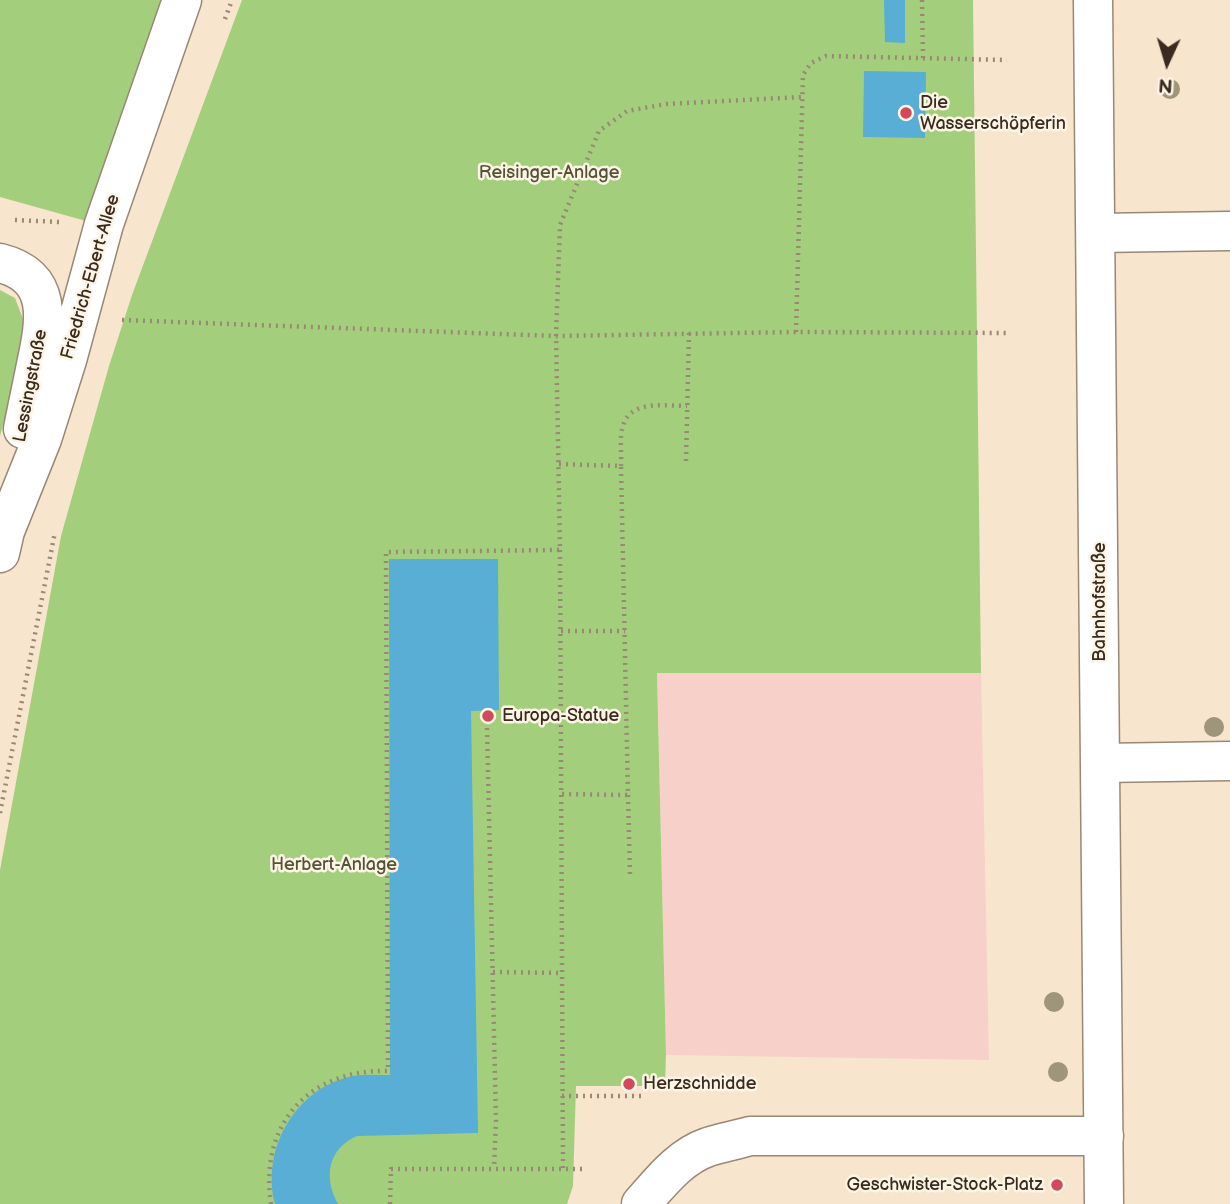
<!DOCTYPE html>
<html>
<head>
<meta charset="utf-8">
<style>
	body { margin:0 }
	#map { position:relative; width:1230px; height:1204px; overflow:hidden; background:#f8e5ce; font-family:"Balsamiq Sans",sans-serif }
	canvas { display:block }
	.north { position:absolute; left:1132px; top:28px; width:70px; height:70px; -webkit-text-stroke:5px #fcf5e5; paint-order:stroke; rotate:184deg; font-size:19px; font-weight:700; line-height:28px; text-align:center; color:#3b2a1e }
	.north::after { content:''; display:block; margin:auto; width:24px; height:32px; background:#3b2a1e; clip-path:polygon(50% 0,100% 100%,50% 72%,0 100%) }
</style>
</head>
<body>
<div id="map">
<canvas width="1230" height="1204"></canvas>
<div class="north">N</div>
</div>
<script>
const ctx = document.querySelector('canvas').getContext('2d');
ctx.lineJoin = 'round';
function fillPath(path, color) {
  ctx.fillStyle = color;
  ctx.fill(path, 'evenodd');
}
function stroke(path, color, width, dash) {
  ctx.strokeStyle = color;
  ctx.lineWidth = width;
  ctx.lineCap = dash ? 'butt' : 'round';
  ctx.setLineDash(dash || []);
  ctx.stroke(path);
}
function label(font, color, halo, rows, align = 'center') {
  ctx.font = font + ' "Balsamiq Sans",sans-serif';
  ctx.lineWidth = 5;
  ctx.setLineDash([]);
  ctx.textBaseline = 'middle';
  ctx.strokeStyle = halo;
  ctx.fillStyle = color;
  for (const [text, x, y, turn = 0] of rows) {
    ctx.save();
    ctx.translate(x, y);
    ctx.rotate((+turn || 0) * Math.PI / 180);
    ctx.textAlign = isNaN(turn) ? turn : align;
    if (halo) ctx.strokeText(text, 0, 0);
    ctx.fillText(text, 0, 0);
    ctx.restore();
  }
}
const built = new Path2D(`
	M657 673H981L989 1060 666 1055Z`);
const green = new Path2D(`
	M0 0H164L86 221 0 197Z
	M242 0H973L981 673H657L666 1055 665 1086H576L573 1186 567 1204H0V870L61 536 109 366 132 295Z
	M0 290 15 298 28 332 0 436Z`);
const water = new Path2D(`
	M884 0H905V43L885 42Z
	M864 71 926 72 925 138 863 137Z
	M389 559H498L499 710 471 711 478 1133 357 1136C328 1149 323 1177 338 1204H275C261 1149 295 1088 353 1076 365 1074 378 1075 390 1075Z`);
const path = new Path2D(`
	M922 0 923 58
	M225 19 232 0
	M15 220 59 222
	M122 320 556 336 796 332 1010 333
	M796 332 803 75 811 63 826 56 1007 60
	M686 461 689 333
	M559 464 621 466 628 795 561 794
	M621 466C622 454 619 438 623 426 630 399 667 406 687 406
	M560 550 563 1168
	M561 631H625
	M487 728 496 1120 494 1168
	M628 795 630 876
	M0 813 55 532
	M493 972 562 973
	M562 1096H645
	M271 1204C259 1125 308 1069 388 1071L386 552 560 550 556 336 560 225 599 131 627 111 666 104 802 97
	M390 1204 391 1169H587`);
const minor = new Path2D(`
	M1096 233 1230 231
	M1101 763 1230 761
	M641 1204C660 1183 679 1157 708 1147 721 1143 736 1140 750 1136H1104`);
const tertiary = new Path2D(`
	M1093 0 1104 1204
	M0 263C55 277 45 322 36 365 32 386 27 407 23 429
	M0 553 5 531 42 439 67 360 104 224 182 0`);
const trees = [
	[1170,89],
	[1214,727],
	[1054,1002],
	[1058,1072]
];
const markers = [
	[906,113,7,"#d1495b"],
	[488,716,7,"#d1495b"],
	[629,1084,7,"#d1495b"],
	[1057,1185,7,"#d1495b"]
];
const poiNames = [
	["Die",920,103],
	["Wasserschöpferin",920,124],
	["Europa-Statue",502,716],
	["Herzschnidde",643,1084],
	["Geschwister-Stock-Platz",1043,1185,"right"]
];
const parkNames = [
	["Reisinger-Anlage",549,173],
	["Herbert-Anlage",334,865]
];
const streetNames = [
	["Friedrich-Ebert-Allee",91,277,-74],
	["Lessingstraße",31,386,-79],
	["Bahnhofstraße",1100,602,-90]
];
fillPath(built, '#f7d1c9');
fillPath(green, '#a3cf7c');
fillPath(water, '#58aed4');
stroke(minor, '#9a8876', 41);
stroke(tertiary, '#9a8876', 41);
stroke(path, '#9a8876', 4.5, [2, 5]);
stroke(minor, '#fff', 38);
stroke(tertiary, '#fff', 38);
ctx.fillStyle = '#9e957a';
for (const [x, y] of trees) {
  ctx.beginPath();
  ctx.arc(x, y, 10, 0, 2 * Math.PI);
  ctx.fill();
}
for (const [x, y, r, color] of markers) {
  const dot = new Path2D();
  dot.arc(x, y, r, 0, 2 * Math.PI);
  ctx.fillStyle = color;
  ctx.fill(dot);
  stroke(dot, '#fcf5e5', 2.5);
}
label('18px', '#3b2a1e', '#fcf5e5', poiNames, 'left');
label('18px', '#555336', '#fcf5e5', parkNames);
label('18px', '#3b2a1e', '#fcf5e5', streetNames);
</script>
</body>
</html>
